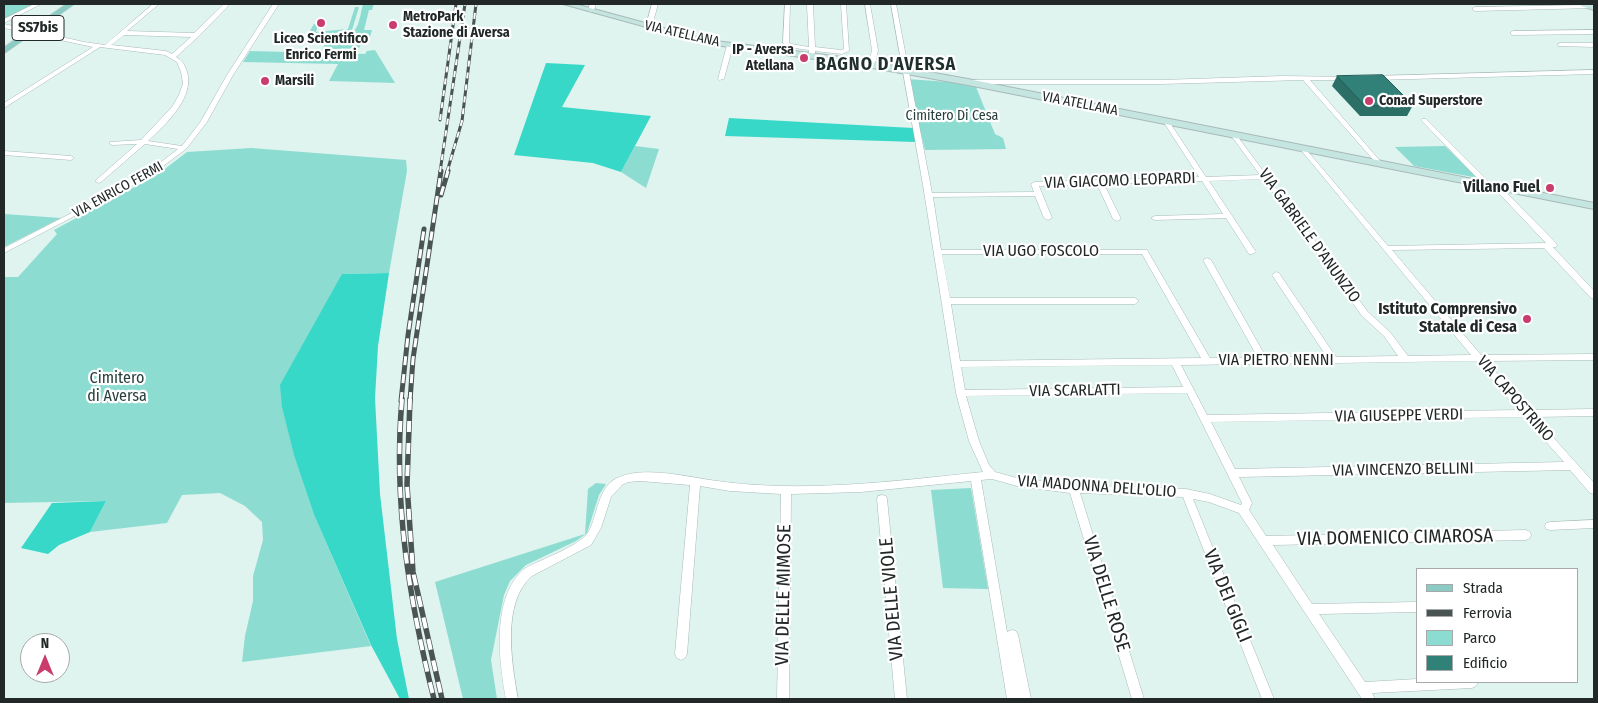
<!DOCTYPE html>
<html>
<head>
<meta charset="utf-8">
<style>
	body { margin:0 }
	#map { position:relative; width:1598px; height:703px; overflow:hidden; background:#dff3ef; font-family:"Fira Sans Condensed",sans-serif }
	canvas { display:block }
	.frame { position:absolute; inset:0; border:5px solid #212827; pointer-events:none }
	.legend { position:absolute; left:1416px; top:568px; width:162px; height:115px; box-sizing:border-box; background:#fff; border:1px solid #a6a9a9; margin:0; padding:6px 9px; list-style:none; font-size:15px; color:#212827 }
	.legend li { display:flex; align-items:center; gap:10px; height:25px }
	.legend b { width:25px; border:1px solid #a6a9a9 }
	.north { position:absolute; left:20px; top:633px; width:50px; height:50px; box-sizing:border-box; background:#fff; border:1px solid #a6a9a9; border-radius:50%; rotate:0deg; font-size:14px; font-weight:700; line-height:20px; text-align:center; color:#212827 }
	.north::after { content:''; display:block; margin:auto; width:18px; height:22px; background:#c93c6b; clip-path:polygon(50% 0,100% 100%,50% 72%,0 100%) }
</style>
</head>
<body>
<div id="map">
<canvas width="1598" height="703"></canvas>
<div class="frame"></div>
<ul class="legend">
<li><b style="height:6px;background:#8ccbc4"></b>Strada</li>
<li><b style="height:6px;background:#4a5452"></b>Ferrovia</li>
<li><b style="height:14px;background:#8ddcd1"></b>Parco</li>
<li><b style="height:14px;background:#328178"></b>Edificio</li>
</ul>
<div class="north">N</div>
</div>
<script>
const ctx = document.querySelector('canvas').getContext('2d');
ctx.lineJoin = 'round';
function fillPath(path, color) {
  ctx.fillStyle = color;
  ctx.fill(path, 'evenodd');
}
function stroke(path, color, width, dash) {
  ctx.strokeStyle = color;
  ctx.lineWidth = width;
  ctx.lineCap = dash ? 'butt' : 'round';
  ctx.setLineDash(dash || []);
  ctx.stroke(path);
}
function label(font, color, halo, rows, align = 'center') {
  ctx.font = font + ' "Fira Sans Condensed",sans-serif';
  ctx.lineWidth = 4.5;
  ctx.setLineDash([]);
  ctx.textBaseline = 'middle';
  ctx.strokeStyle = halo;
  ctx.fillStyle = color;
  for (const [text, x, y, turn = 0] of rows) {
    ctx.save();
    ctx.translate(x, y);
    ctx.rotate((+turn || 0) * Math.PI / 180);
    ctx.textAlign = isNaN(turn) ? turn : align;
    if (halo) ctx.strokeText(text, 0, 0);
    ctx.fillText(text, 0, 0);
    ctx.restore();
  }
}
const green = new Path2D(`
	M4 4H36L4 20Z
	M363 4H374L372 10H369L364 30H372L369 40H363L359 48 322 50 326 42 336 41 337 38C360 35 358 23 363 4Z
	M355 7H359L352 30 348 35 323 39 308 34 314 24H318L316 32 348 29Z
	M375 50 395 83 329 81 338 64 243 62 250 51 365 54 367 51Z
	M907 79 950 82 976 87 995 134 1003 138 1006 149 925 150Z
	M635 146 659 149 646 188 621 172Z
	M1445 146 1478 178 1414 166 1395 147Z
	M251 148 406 160 407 171 389 273 342 274 315 517 371 646 242 662 245 636 253 601V576L263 540 262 522 245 506 220 493 182 495 167 523 90 532 106 501 4 503V277H18L57 234 54 230 157 175 187 152Z
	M4 214 61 218 4 247Z
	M596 483 606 484 599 495 587 533 576 541 526 565 510 581 504 595 491 660 497 699H463L435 582 585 534 588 489Z
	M971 488 988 589 943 588 931 490Z`);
const forest = new Path2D(`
	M546 63 585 65 562 107 651 116 621 172 593 163 514 155Z
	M729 118 913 128 916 142 725 136Z
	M389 273 378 346 375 398 380 494 397 639 409 699H400L371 645 315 517 294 455 282 407 280 385 342 274Z
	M106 501 90 532 59 545 48 554 21 548 52 503Z`);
const street = new Path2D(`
	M34 4H41L4 23V19Z
	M153 4H159L127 31 194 33 224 4H230L199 36 176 57C181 60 184 63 186 69 197 96 166 124 148 141L182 146 201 121 227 75 273 4H279L233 75 207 122 186 149 147 178 4 253V248L143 176 178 149 145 144 101 182 99 183 95 181 137 144 112 145 110 144V142L141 140 172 107 179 95 183 83 181 72 177 62 165 55 100 47 4 108V103L93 47 4 28V24L84 42 105 45ZM124 35 191 37 172 54 166 51 111 45Z
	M590 4H596L594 10 591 12 588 10Z
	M652 4H658L652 26 649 28 646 26Z
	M785 4H790L789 43 791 44 809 47 807 5 811 4 813 5 815 47 841 50 844 49 841 5 846 4 849 51 842 54 815 51V53L812 55 809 53V50L787 47 783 43Z
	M865 4H870L878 50 875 64 872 66 869 64 872 50Z
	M891 4H896L932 193 1034 192 1031 184 1035 182 1199 177 1163 121 1166 119 1168 120 1206 177 1260 175 1230 134 1231 133H1235L1368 312 1390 332 1408 356 1471 355 1300 149V147H1304L1388 246 1546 243 1492 186 1486 187 1421 120 1422 119H1426L1492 185 1498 184 1556 243 1557 245 1556 247H1553L1594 291V299L1591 298 1544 248 1392 250 1481 355 1594 354V360L1486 361 1529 410 1594 409V416L1535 417 1594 483V494L1590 493 1570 470 1239 477 1252 503 1249 510 1266 536 1526 530 1530 532 1531 535 1530 538 1526 540 1273 545 1312 604 1417 602V612L1319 614 1365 682 1417 679V682H1478L1476 686 1472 688 1372 693 1375 699H1362L1239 513 1209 502 1193 499 1274 699H1262L1183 497 1080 493 1144 699H1132L1070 493 1017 486 992 479 981 480 1007 632 1012 630 1016 631 1018 635 1031 699H1007L971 481 861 492 791 494 789 699H777L781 494 730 491 700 486 687 654 685 658 681 660 677 658 675 654 690 485 640 481 628 482 622 485 611 497 601 528 591 545 532 576C501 603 512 663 518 699H506C499 661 491 598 524 569 541 559 581 546 589 531 598 514 598 487 617 478 642 466 684 476 710 480 800 494 894 481 983 472L969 441 956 393 923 185ZM1263 179 1362 316 1384 336 1398 356 1336 357 1279 273 1276 272 1272 275 1327 357H1266L1211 260 1207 258 1203 260 1258 358H1210L1147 250H941L933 197 1035 196 1044 218 1048 220 1052 218 1039 186 1097 184 1113 219 1117 221 1121 219 1104 184 1202 181 1223 214 1155 216 1151 218 1155 220 1226 218 1249 254H1252L1256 252 1209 181ZM942 254H1142L1201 358 960 361 951 304H1135L1139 301 1135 298H950ZM1476 361 1518 410 1207 415 1181 365 1331 363 1334 364 1337 363ZM1172 365 1183 387 965 390 961 367ZM1187 393 1242 503 1241 505 1210 494 1186 489 1074 485 1017 478 995 472 989 465 979 441 966 396ZM1524 417 1564 462 1235 469 1211 422Z
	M1592 5 1594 6V8L1475 11 1472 9 1475 7Z
	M1594 30V34L1513 35 1510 33 1513 31Z
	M730 43 733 45 724 79 719 80 718 79 727 45Z
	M1560 43H1594V47L1558 46V44Z
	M1594 70V74L1375 80 1372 78 1375 76Z
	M1283 76 1349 77 1350 78 1347 80H1310L1381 162V164H1377L1303 80 1161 84H970L967 82 970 80H1161Z
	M4 151 71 156 74 158 71 160 4 155Z
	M882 495 886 496 887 499 907 699H895L877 499 878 496Z
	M1594 520V528L1550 530 1546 529 1545 526 1546 523 1550 522Z`);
const secondary = new Path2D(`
	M563 4H575L708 40 850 58 968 79 1594 203V209L968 85 850 64 708 44Z
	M1580 4 1594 5V10L1581 6Z`);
const primary = new Path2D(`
	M66 4H75L4 54V47Z`);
const railFar2 = new Path2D(`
	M440 120 456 4
	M440 172 465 4
	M447 172 462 121 476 4`);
const railFar1 = new Path2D(`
	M441 195 448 171
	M401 401 408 335 424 229
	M410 401 413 359 441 171`);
const rail = new Path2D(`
	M402 399C393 502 409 600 434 699
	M410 399 407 485 413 572 442 699`);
const wall = new Path2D(`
	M1337 76 1413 105 1407 116H1360L1332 86Z`);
const building = new Path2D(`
	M1383 75 1413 105 1365 106 1337 76Z`);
const markers = [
	[321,23,5,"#c93c6b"],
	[393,25,5,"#c93c6b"],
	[804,58,5,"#c93c6b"],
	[265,81,5,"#c93c6b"],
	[1369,101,5,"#c93c6b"],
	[1550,188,5,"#c93c6b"],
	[1527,319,5,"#c93c6b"]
];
const farPoinames = [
	["MetroPark",403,17],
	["Stazione di Aversa",403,33],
	["Liceo Scientifico",321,39,"center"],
	["Enrico Fermi",321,55,"center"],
	["IP - Aversa",794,50,"right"],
	["Atellana",794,66,"right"],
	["Marsili",275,81],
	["Conad Superstore",1379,101]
];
const farStreetnames = [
	["VIA ATELLANA",682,34,13],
	["VIA ATELLANA",1080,104,11],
	["VIA ENRICO FERMI",118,190,-29]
];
const farParknames = [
	["Cimitero Di Cesa",952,116]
];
const shields = [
	[38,28,52]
];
const shieldNames = [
	["SS7bis",38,28]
];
const streetNames = [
	["VIA GIACOMO LEOPARDI",1120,181,-2],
	["VIA GABRIELE D'ANUNZIO",1309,236,54],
	["VIA UGO FOSCOLO",1041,252],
	["VIA PIETRO NENNI",1276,361],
	["VIA SCARLATTI",1075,391,-1],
	["VIA CAPOSTRINO",1515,399,49],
	["VIA GIUSEPPE VERDI",1399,416,-1],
	["VIA VINCENZO BELLINI",1403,470,-1],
	["VIA MADONNA DELL'OLIO",1097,487,4]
];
const poiNames = [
	["Villano Fuel",1540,188],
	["Istituto Comprensivo",1517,310],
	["Statale di Cesa",1517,328]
];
const parkNames = [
	["Cimitero",117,379],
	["di Aversa",117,397]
];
const farDistrictnames = [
	["BAGNO D'AVERSA",886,65]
];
const nearStreetnames = [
	["VIA DOMENICO CIMAROSA",1395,538,-1],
	["VIA DELLE ROSE",1106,594,73],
	["VIA DELLE MIMOSE",784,595,-89],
	["VIA DEI GIGLI",1227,596,68],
	["VIA DELLE VIOLE",892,599,-95]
];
fillPath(green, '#8ddcd1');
fillPath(forest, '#37d8c8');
stroke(street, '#a8bab7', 1);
stroke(secondary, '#a8bab7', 2);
stroke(primary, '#ced0cf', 1);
fillPath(street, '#fff');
fillPath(secondary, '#c5e5e1');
fillPath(primary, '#8ccbc4');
stroke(railFar2, '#4a5452', 3);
stroke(railFar1, '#4a5452', 5);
stroke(rail, '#4a5452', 5.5);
stroke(railFar2, '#fff', 2, [6]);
stroke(railFar1, '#fff', 3, [9]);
stroke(rail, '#fff', 4, [11]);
fillPath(wall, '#2b6f67');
fillPath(building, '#328178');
stroke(building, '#235a54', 1);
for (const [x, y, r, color] of markers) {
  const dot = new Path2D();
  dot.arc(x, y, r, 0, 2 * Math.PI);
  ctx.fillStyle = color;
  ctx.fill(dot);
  stroke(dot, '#fff', 2);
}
label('bold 14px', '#212827', '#fff', farPoinames, 'left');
label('14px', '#212827', '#fff', farStreetnames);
label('14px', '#27403d', '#fff', farParknames);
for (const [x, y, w] of shields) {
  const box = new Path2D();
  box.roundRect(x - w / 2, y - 12.5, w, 25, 4);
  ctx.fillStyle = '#fff';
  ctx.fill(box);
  stroke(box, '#212827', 1);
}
label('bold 15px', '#212827', null, shieldNames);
label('16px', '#212827', '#fff', streetNames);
label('bold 16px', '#212827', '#fff', poiNames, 'right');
label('16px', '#27403d', '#fff', parkNames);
ctx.letterSpacing = '1px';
label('bold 18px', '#1f2f2c', '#fff', farDistrictnames);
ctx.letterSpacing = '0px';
label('19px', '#212827', '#fff', nearStreetnames);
</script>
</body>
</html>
